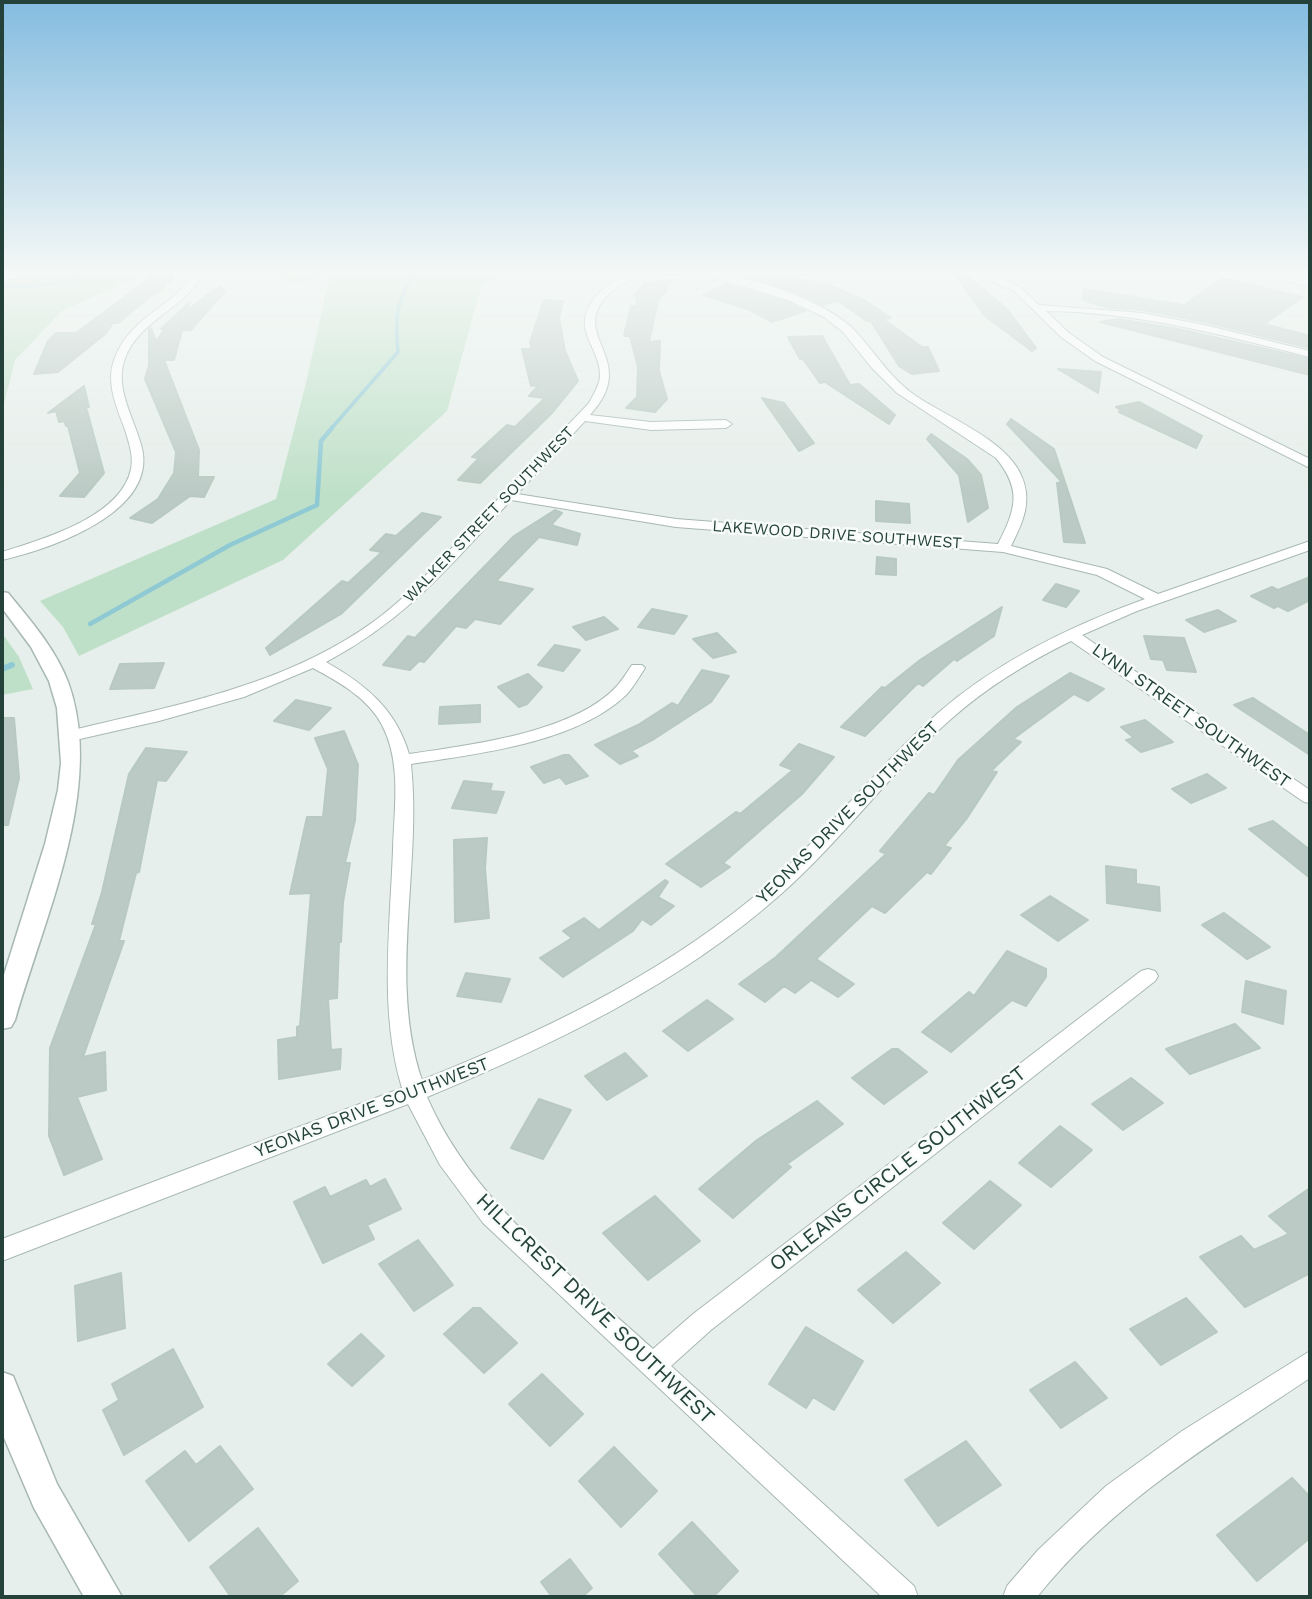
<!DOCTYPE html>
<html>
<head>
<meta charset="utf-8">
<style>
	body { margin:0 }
	#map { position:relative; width:1312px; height:1599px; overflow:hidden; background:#e6efeb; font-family:"Work Sans",sans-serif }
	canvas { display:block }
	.frame { position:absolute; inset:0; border:4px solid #24423a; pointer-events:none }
</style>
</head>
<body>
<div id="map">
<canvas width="1312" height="1599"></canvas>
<div class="frame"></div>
</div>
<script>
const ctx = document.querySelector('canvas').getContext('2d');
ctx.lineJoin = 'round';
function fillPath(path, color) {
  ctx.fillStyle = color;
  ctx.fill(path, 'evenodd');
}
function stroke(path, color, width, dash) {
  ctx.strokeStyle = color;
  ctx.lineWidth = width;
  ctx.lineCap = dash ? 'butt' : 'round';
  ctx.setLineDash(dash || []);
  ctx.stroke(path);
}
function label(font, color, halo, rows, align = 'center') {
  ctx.font = font + ' "Work Sans",sans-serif';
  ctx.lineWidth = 5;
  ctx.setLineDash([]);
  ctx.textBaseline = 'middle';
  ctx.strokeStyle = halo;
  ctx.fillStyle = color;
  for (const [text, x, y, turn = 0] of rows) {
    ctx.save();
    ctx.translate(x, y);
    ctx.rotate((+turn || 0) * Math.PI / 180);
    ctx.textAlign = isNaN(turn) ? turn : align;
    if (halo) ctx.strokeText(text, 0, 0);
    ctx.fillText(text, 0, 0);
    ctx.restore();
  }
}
const green = new Path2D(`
	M38 270H152L62 311 15 360 2 411V281Z
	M269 270H509L481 287 447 411 283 560 79 656 63 627 40 601 276 499 306 383 330 274 296 284Z
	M2 633 19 657 33 689 2 695Z`);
const streamFar2 = new Path2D(`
	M2 285 24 287 76 281 79 277 72 270
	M330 430 398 352C395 319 395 295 420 270`);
const streamFar1 = new Path2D(`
	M90 624 230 545 317 505 321 441 332 428`);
const stream = new Path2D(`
	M2 669 12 665`);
const building = new Path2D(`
	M151 270H170L174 277 161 291 152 295 118 323H113L105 334 58 372 34 374 48 341 56 333H76L146 281Z
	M951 270H961L1007 309 1036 348 1032 351 985 316Z
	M758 271H770L826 286 827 284 866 301 891 318 883 319 922 347H928L939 371 912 374 899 366 871 321H867L838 301 824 305 798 293 746 276Z
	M1222 278 1303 297 1264 324 1310 336V348L1209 323 1143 310 1110 308 1082 300 1084 289 1184 305Z
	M675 279 658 301 649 342 660 341 659 371 667 399 655 412 626 408 637 397 638 367 630 336H624L631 306H636L637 296H634L645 283Z
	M727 284 787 302 805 311 772 322 750 310 703 295Z
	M220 286 225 291 191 330H182L174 360H164L199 450 198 477H214L204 497 190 496 152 523 130 518 158 499 174 473 176 452 145 379 149 365V329L151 328 156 341 165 329H161L189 303 187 310Z
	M544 300 563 301 559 318 565 351 578 381 551 414 480 483 458 480 479 458 472 457 507 425 515 427 545 398 529 396 539 385 531 386 522 349H532L530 342Z
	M1118 319 1179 329 1310 359V375L1100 322Z
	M822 336 850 385 859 384 895 415 889 424 825 382 820 383 803 359H800L788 337Z
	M1058 369 1101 372 1098 393Z
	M84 386 89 407H86L104 473 84 497 60 496 80 473 68 426H66L64 421 59 422 56 411 48 413Z
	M762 398 784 403 814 443 799 451Z
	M1139 402 1202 436 1196 448 1119 412 1122 411 1116 407Z
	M1011 419 1054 449 1085 543 1064 542 1057 483 1062 482 1007 424Z
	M931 434 967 459 981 475 988 508 968 522 959 475 927 439Z
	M876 501 909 504 910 523 876 521Z
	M555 510 562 513 551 525 580 534 577 545 539 537 496 581 533 589 500 624 475 619 466 628 456 626 424 662 419 661 410 670 383 665 408 636 415 638 514 536Z
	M422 513 441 517 341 614 270 655 266 648 342 581 348 583 382 552 370 550 386 534 396 536Z
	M877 557 896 559V575L876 574Z
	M1310 577V600L1288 611 1278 606 1274 608 1251 596 1272 587 1278 590Z
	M1056 584 1079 591 1066 607 1043 600Z
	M1002 607 994 636 957 661 954 659 923 686 918 683 865 736 841 727 882 687 885 688 920 660Z
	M652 609 687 616 674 634 638 627Z
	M1218 610 1236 621 1204 632 1186 620Z
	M604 617 618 629 586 640 573 627Z
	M717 633 736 652 713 658 693 639Z
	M1144 636 1184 638 1196 672 1167 670 1163 660 1151 659Z
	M555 645 580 650 563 671 538 665Z
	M164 663 154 688 110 689 120 664Z
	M702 670 729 676 711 702 654 739 631 751 638 756 620 764 595 745 638 725 672 703 678 706Z
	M1070 673 1104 689 1088 701 1074 694 1013 739 1021 742 991 771 997 772 967 818 944 846 951 848 931 874 927 872 885 913 872 906 816 959 854 984 838 997 811 980 795 993 784 986 765 1002 739 984 776 957 886 854 880 851 929 793 934 795 958 760 1017 707Z
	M528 674 542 687 527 704 519 707 498 687Z
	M1253 698 1310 735V755L1234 705Z
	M296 700 331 708 309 730 274 721Z
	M480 705V722L439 724 440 707Z
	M2 718H14L19 778 8 825H2Z
	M1145 720 1173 742 1141 752 1126 740 1134 738 1121 727Z
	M344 731 358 765 355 820 345 863H350L343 902 341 942H339L337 998 328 999 331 1050 341 1049 340 1069 279 1079 278 1040 297 1037V1027L300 1026 311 893 290 894 307 817H323L328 769 315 738Z
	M799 744 834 757 802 794 723 863 730 867 701 887 666 864 736 812 740 814 793 770 780 765Z
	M146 748 187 752 166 781 157 780 139 872 136 873 119 941H124L83 1057 105 1052 106 1090 77 1097 102 1159 64 1175 49 1136 50 1048 96 924H92L102 892 129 774Z
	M564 755H569L588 776 566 784 560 777 544 783 531 767Z
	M1207 774 1226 788 1191 803 1172 789Z
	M464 781 492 784 490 791 504 792 496 813 452 808Z
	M1273 821 1310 850V878L1249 829Z
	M487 838 485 868 489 918 455 922 454 840Z
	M1106 866 1136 870V884L1159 887 1160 911 1107 903Z
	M665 880 668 882 658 897 674 906 651 925 642 919 633 931 563 977 540 958 572 938 563 931 584 918 599 930Z
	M1050 896 1088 920 1058 941 1021 915Z
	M1224 913 1270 947 1247 959 1202 925Z
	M1007 951 1046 969V977L1026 1006 1012 1000 951 1052 922 1032 969 992 974 996Z
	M466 973 510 979 501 1002 457 996Z
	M1246 981 1286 991 1283 1024 1242 1012Z
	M707 1000 733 1019 688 1051 663 1031Z
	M1235 1024 1260 1048 1190 1074 1166 1049Z
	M892 1049H898L927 1072 884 1104 852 1078Z
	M625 1053 647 1076 607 1100 585 1076Z
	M1131 1078 1163 1103 1123 1130 1092 1104Z
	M539 1099 571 1110 543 1159 511 1148Z
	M817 1101 843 1124 787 1164 791 1167 733 1218 699 1189 757 1140Z
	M1060 1126 1092 1150 1051 1187 1019 1163Z
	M385 1179 401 1209 367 1225 374 1239 323 1263 294 1202 325 1187 330 1197 366 1180 370 1187Z
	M990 1181 1021 1205 974 1249 943 1223Z
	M1310 1188V1273L1245 1307 1200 1257 1241 1236 1254 1250 1289 1234 1269 1216Z
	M655 1196 700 1241 648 1280 603 1233Z
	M418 1240 453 1285 414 1311 379 1264Z
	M906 1252 940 1283 893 1323 858 1290Z
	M121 1273 125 1328 78 1341 75 1286Z
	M1186 1298 1217 1332 1161 1365 1130 1329Z
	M473 1308H480L517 1343 484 1373 444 1334Z
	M806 1327 863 1361 834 1410 813 1397 806 1408 769 1384Z
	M361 1334 384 1356 352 1386 328 1364Z
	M173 1349 203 1407 124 1455 103 1410 119 1400 112 1384Z
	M1075 1362 1107 1398 1061 1428 1030 1390Z
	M542 1374 583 1414 550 1446 509 1404Z
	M966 1441 1001 1485 938 1526 905 1480Z
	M220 1446 253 1489 189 1541 146 1481 185 1451 196 1465Z
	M614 1447 657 1491 621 1527 579 1481Z
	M1292 1478 1310 1497V1538L1257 1581 1217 1535Z
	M692 1522 738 1571 713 1597H698L659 1554Z
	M258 1528 298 1581 279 1597H231L210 1567Z
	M570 1559 592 1588 582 1597H552L541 1582Z`);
const minor = new Path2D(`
	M194 270H204C189 309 139 317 124 361 115 390 135 420 142 448 157 513 50 549 2 560V552C43 539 121 517 131 469 134 455 128 440 124 427 116 406 106 382 114 360 130 314 180 305 194 270Z
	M634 270H647C632 281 613 286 602 302 575 339 639 362 590 415L651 422 726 420 732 424 726 428 651 430 585 421 517 494 676 519 998 544C1016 509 1022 490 996 458L897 393 871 367 843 332 824 317 788 300 690 270C733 270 818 297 850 326 874 349 886 375 916 396 947 417 1006 440 1021 475 1033 501 1023 522 1011 546L1107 569 1158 594 1310 541V550L1137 611 1082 635 1310 790V803L1304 802 1071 641C1028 662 987 687 951 719 890 773 842 840 781 894 679 985 552 1045 427 1097 473 1203 570 1273 653 1349L693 1314 1141 971 1148 969 1155 971 1158 976 1155 981 711 1330 671 1366 914 1586 918 1597H882L483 1223 440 1165 408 1104 2 1261V1239L402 1088C379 1012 390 929 393 850 394 809 402 763 382 725 368 698 339 682 313 668L244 697 159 721 71 741 63 736 65 732C171 706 283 687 373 622 409 596 438 562 469 530 509 487 549 445 589 403 593 395 599 386 600 377 601 362 592 349 587 335 576 304 609 282 634 270ZM511 500 676 527 1003 552 1097 575 1145 599C1070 626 998 661 938 713 871 772 819 844 750 900 653 979 537 1034 422 1080 388 979 422 868 411 764 477 754 576 743 626 695 633 688 639 677 645 668L642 665H632C627 672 622 681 616 687 573 733 469 745 409 754 396 709 365 684 326 662 407 619 450 566 511 500Z
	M967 270H981L1020 287 1039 305 1142 313 1209 326 1310 351V357C1223 335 1137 312 1046 311L1069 333 1103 357 1310 459V468L1095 361 1061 337 1014 291Z
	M1262 270 1310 281V287L1259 275 1257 273Z
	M1310 1351V1378C1212 1443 1111 1504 1037 1597H1003L1007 1586 1038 1550 1106 1486 1182 1431Z`);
const tertiary = new Path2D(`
	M2 592 8 593C30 620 55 648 68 682 106 786 44 918 15 1020L11 1027 2 1029V981L45 844 58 790 61 763 57 708 49 681 31 647 2 608Z
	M2 1372 13 1376 57 1484 122 1597H84L34 1508 2 1433Z`);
const farStreetnames = [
	["WALKER STREET SOUTHWEST",489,515,-46],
	["LAKEWOOD DRIVE SOUTHWEST",837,535,4]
];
const streetNames = [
	["LYNN STREET SOUTHWEST",1191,716,35],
	["YEONAS DRIVE SOUTHWEST",848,813,-45],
	["YEONAS DRIVE SOUTHWEST",372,1108,-21]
];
const nearStreetnames = [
	["ORLEANS CIRCLE SOUTHWEST",898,1169,-38],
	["HILLCREST DRIVE SOUTHWEST",595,1309,44]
];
fillPath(green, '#bfe0c8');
stroke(streamFar2, '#8ec9d4', 3.5);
stroke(streamFar1, '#8ec9d4', 4.5);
stroke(stream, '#8ec9d4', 6);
fillPath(building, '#bbcac4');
stroke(building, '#b8c9c2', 2);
stroke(minor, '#a8b8b2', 2);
stroke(tertiary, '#a8b8b2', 3);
fillPath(minor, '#fff');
fillPath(tertiary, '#fff');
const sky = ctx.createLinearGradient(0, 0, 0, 494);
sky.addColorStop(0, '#84bce0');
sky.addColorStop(0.55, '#f4f8f6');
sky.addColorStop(1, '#f4f8f600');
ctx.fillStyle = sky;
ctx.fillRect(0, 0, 1312, 494);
label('16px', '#24423a', '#f7fbf9', farStreetnames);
label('18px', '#24423a', '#f7fbf9', streetNames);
label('21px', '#24423a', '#f7fbf9', nearStreetnames);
</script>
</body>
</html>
